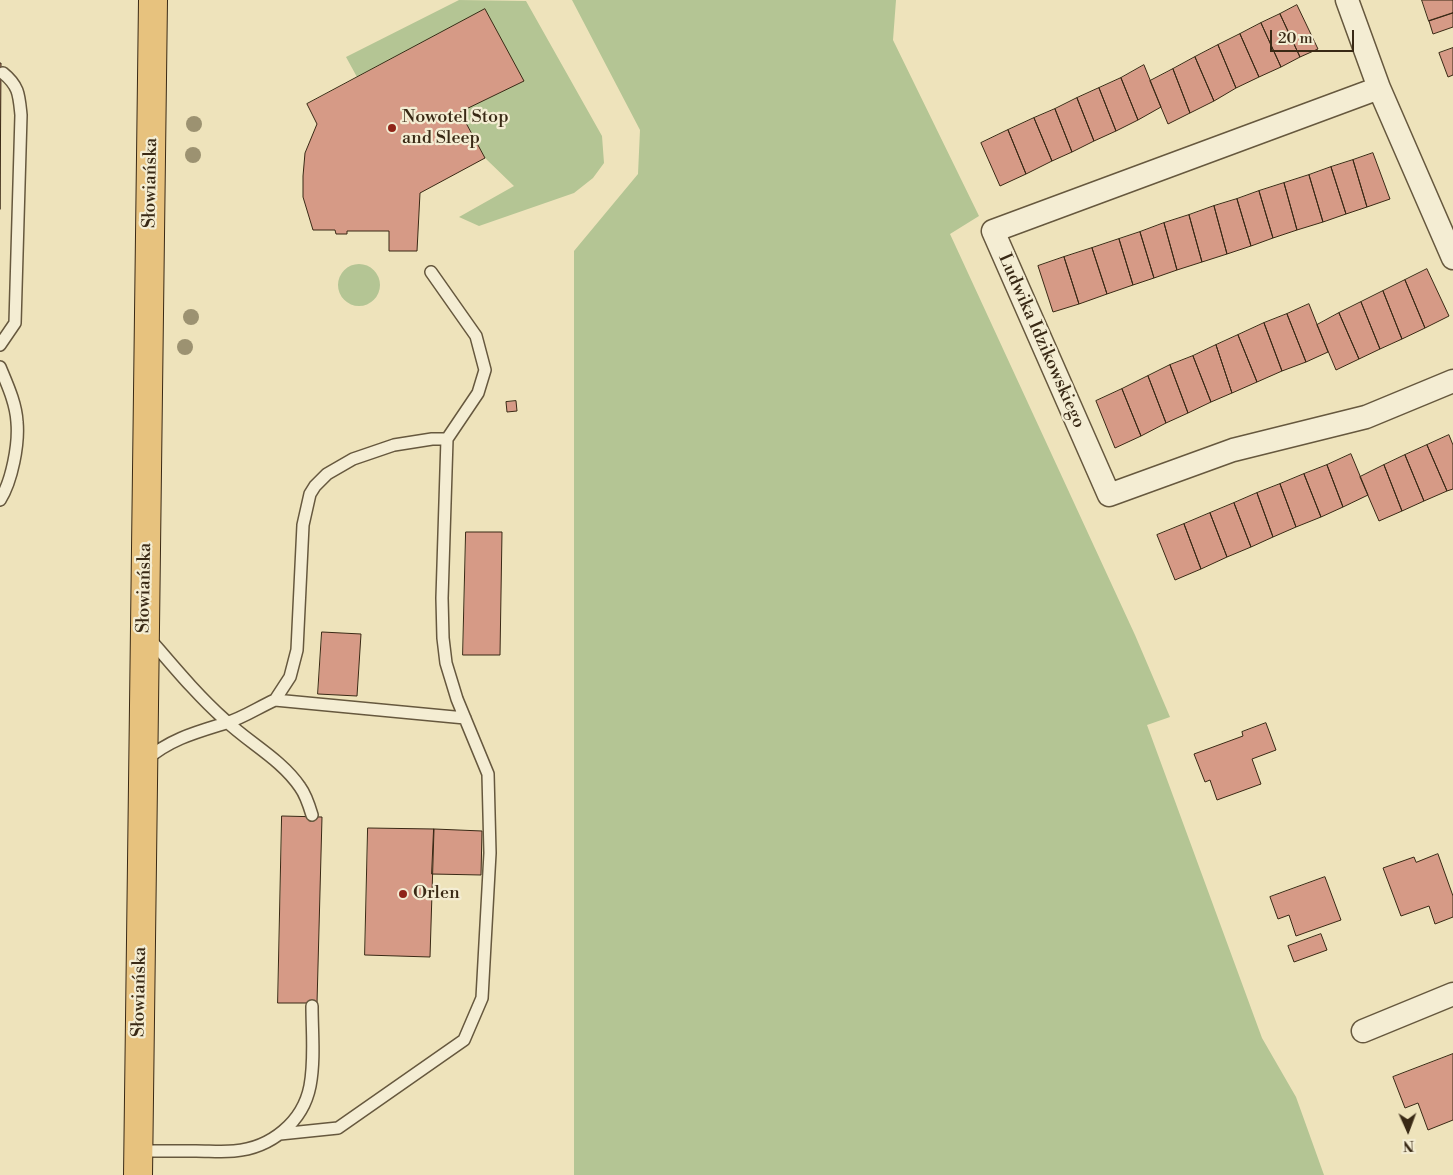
<!DOCTYPE html>
<html>
<head>
<meta charset="utf-8">
<style>
	body { margin:0 }
	#map { position:relative; width:1453px; height:1175px; overflow:hidden; background:#eee3bb; font-family:"Libre Bodoni",serif }
	canvas { display:block }
	.north { position:absolute; left:1383px; top:1105px; width:50px; height:50px; -webkit-text-stroke:4px #f4edd3; paint-order:stroke; rotate:178deg; font-size:14px; font-weight:700; line-height:20px; text-align:center; color:#392915 }
	.north::after { content:''; display:block; margin:auto; width:18px; height:22px; background:#392915; clip-path:polygon(50% 0,100% 100%,50% 72%,0 100%) }
	.scale { position:absolute; left:1270px; top:30px; width:84px; height:22px; box-sizing:border-box; border:2px solid #392915; border-top:0; padding-left:6px; font-size:15px; line-height:18px; white-space:nowrap; color:#392915; -webkit-text-stroke:4px #f4edd3; paint-order:stroke }
</style>
</head>
<body>
<div id="map">
<canvas width="1453" height="1175"></canvas>
<div class="north">N</div>
<div class="scale">20 m</div>
</div>
<script>
const ctx = document.querySelector('canvas').getContext('2d');
ctx.lineJoin = 'round';
function fillPath(path, color) {
  ctx.fillStyle = color;
  ctx.fill(path, 'evenodd');
}
function stroke(path, color, width, dash) {
  ctx.strokeStyle = color;
  ctx.lineWidth = width;
  ctx.lineCap = dash ? 'butt' : 'round';
  ctx.setLineDash(dash || []);
  ctx.stroke(path);
}
function label(font, color, halo, rows, align = 'center') {
  ctx.font = font + ' "Libre Bodoni",serif';
  ctx.lineWidth = 4.5;
  ctx.setLineDash([]);
  ctx.textBaseline = 'middle';
  ctx.strokeStyle = halo;
  ctx.fillStyle = color;
  for (const [text, x, y, turn = 0] of rows) {
    ctx.save();
    ctx.translate(x, y);
    ctx.rotate((+turn || 0) * Math.PI / 180);
    ctx.textAlign = isNaN(turn) ? turn : align;
    if (halo) ctx.strokeText(text, 0, 0);
    ctx.fillText(text, 0, 0);
    ctx.restore();
  }
}
const green = new Path2D(`
	M459 0 526 1 602 136 604 163 593 178 574 193 479 226 459 217 514 186 485 158 460 112 485 10 357 77 346 57Z
	M572 0H896L893 40 979 216 950 234 1135 635 1170 717 1147 725 1262 1038 1296 1097 1324 1175H574V251L638 174 640 130Z
	M338 285a21 21 0 1 1 42 0a21 21 0 1 1-42 0Z`);
const building = new Path2D(`
	M1422 0H1453V13L1429 21Z
	M1297 5 1318 49 1300 57 1280 14Z
	M485 9 524 81 460 112 485 158 420 193 417 251H389V231H347V234H336L335 230H313L303 197V176L305 153 317 124 307 104Z
	M1453 13V27L1433 34 1429 21Z
	M1280 14 1300 57 1281 67 1261 23Z
	M1261 23 1281 67 1259 77 1240 34Z
	M1240 34 1259 77 1236 88 1218 45Z
	M1218 45 1236 88 1214 101 1195 57Z
	M1453 48V75L1448 77 1439 53Z
	M1195 57 1214 101 1190 113 1173 69Z
	M0 63H1L0 209Z
	M1144 65 1161 107 1138 120 1121 78Z
	M1173 69 1190 113 1168 124 1150 81Z
	M1121 78 1138 120 1116 131 1099 88Z
	M1099 88 1116 131 1094 141 1077 98Z
	M1077 98 1094 141 1072 152 1055 109Z
	M1055 109 1072 152 1052 161 1034 118Z
	M1034 118 1052 161 1026 174 1008 130Z
	M1008 130 1026 174 1000 186 981 143Z
	M1373 153 1390 199 1367 207 1353 160Z
	M1353 160 1367 207 1346 214 1331 167Z
	M1331 167 1346 214 1323 222 1309 175Z
	M1309 175 1323 222 1297 230 1284 183Z
	M1284 183 1297 230 1273 238 1259 191Z
	M1259 191 1273 238 1251 246 1237 199Z
	M1237 199 1251 246 1227 254 1214 206Z
	M1214 206 1227 254 1202 262 1189 215Z
	M1189 215 1202 262 1177 270 1164 223Z
	M1164 223 1177 270 1154 278 1140 232Z
	M1140 232 1154 278 1133 285 1119 239Z
	M1119 239 1133 285 1107 294 1092 248Z
	M1092 248 1107 294 1079 304 1064 257Z
	M1064 257 1079 304 1053 312 1038 266Z
	M1427 269 1449 316 1425 328 1405 280Z
	M1405 280 1425 328 1402 339 1383 291Z
	M1383 291 1402 339 1380 349 1361 302Z
	M1361 302 1380 349 1359 359 1339 313Z
	M1309 304 1328 352 1306 362 1287 314Z
	M1339 313 1359 359 1336 370 1317 325Z
	M1287 314 1306 362 1282 371 1264 323Z
	M1264 323 1282 371 1257 382 1238 335Z
	M1238 335 1257 382 1232 393 1216 345Z
	M1216 345 1232 393 1211 402 1193 356Z
	M1193 356 1211 402 1188 413 1170 365Z
	M1170 365 1188 413 1166 423 1148 376Z
	M1148 376 1166 423 1141 436 1122 389Z
	M1122 389 1141 436 1115 448 1096 401Z
	M516 401 517 411 507 412 506 402Z
	M1449 435 1453 445V489L1447 491 1427 445Z
	M1427 445 1447 491 1424 501 1405 455Z
	M1351 454 1368 495 1343 507 1327 465Z
	M1405 455 1424 501 1402 511 1384 465Z
	M1327 465 1343 507 1321 517 1304 474Z
	M1384 465 1402 511 1379 521 1360 477Z
	M1304 474 1321 517 1296 527 1280 484Z
	M1280 484 1296 527 1273 537 1257 493Z
	M1257 493 1273 537 1251 547 1234 503Z
	M1234 503 1251 547 1227 557 1210 513Z
	M1210 513 1227 557 1201 569 1184 524Z
	M1184 524 1201 569 1175 580 1157 535Z
	M466 532H502L500 655H463Z
	M322 632 361 634 357 696 318 694Z
	M1266 723 1276 750 1252 759 1261 784 1217 800 1210 780 1205 782 1194 754 1243 736 1242 732Z
	M282 816 322 817 317 1003H278Z
	M368 828 434 829 430 957 365 955Z
	M434 829 482 831 481 875 432 874Z
	M1438 854 1453 896V917L1435 924 1429 906 1401 916 1383 868 1414 857 1416 862Z
	M1325 877 1341 920 1296 936 1289 915 1278 919 1270 897Z
	M1321 934 1327 950 1294 962 1288 946Z
	M1453 1054V1120L1428 1130 1418 1103 1405 1108 1393 1077Z`);
const lane = new Path2D(`
	M0 345 15 323 21 115C19 95 19 86 3 73
	M0 367C7 384 16 403 17 422 19 444 12 481 0 500
	M447 439H432L394 445 353 459 327 474 315 486 310 494 303 525 297 650 290 677 275 700 465 718
	M149 638C174 667 197 695 225 720 249 743 281 759 300 787 306 795 309 805 312 815
	M146 760C170 739 197 732 226 723 243 718 259 707 275 700
	M280 1134 338 1128 464 1040 482 998 490 853 488 774 457 699 446 663 443 638 442 598 447 439 478 393 485 370 476 336 431 272
	M139 1151C158 1151 177 1151 196 1151 209 1151 222 1152 234 1151 271 1148 303 1122 310 1086 315 1060 312 1032 312 1006`);
const street = new Path2D(`
	M1347 0 1379 88 1453 258
	M1379 88 993 231 1109 495 1233 450 1366 417 1453 381
	M1363 1031 1453 994`);
const primary = new Path2D(`
	M138 1175 153 0`);
const trees = [
	[194,124],
	[193,155],
	[191,317],
	[185,347]
];
const markers = [
	[392,128,5,"#8f2418"],
	[403,894,5,"#8f2418"]
];
const poiNames = [
	["Nowotel Stop",402,118],
	["and Sleep",402,139],
	["Orlen",413,894]
];
const streetNames = [
	["Słowiańska",151,183,-89],
	["Ludwika Idzikowskiego",1041,341,66],
	["Słowiańska",145,588,-89],
	["Słowiańska",140,992,-89]
];
fillPath(green, '#b4c594');
fillPath(building, '#d69a86');
stroke(building, '#392915', 1);
stroke(lane, '#66583e', 14);
stroke(street, '#66583e', 25);
stroke(primary, '#392915', 30);
stroke(lane, '#f4edd3', 11);
stroke(street, '#f4edd3', 22);
stroke(primary, '#e7c27e', 28);
ctx.fillStyle = '#9c9271';
for (const [x, y] of trees) {
  ctx.beginPath();
  ctx.arc(x, y, 8, 0, 2 * Math.PI);
  ctx.fill();
}
for (const [x, y, r, color] of markers) {
  const dot = new Path2D();
  dot.arc(x, y, r, 0, 2 * Math.PI);
  ctx.fillStyle = color;
  ctx.fill(dot);
  stroke(dot, '#f4edd3', 2);
}
label('18px', '#392915', '#f4edd3', poiNames, 'left');
label('18px', '#392915', '#f4edd3', streetNames);
</script>
</body>
</html>
